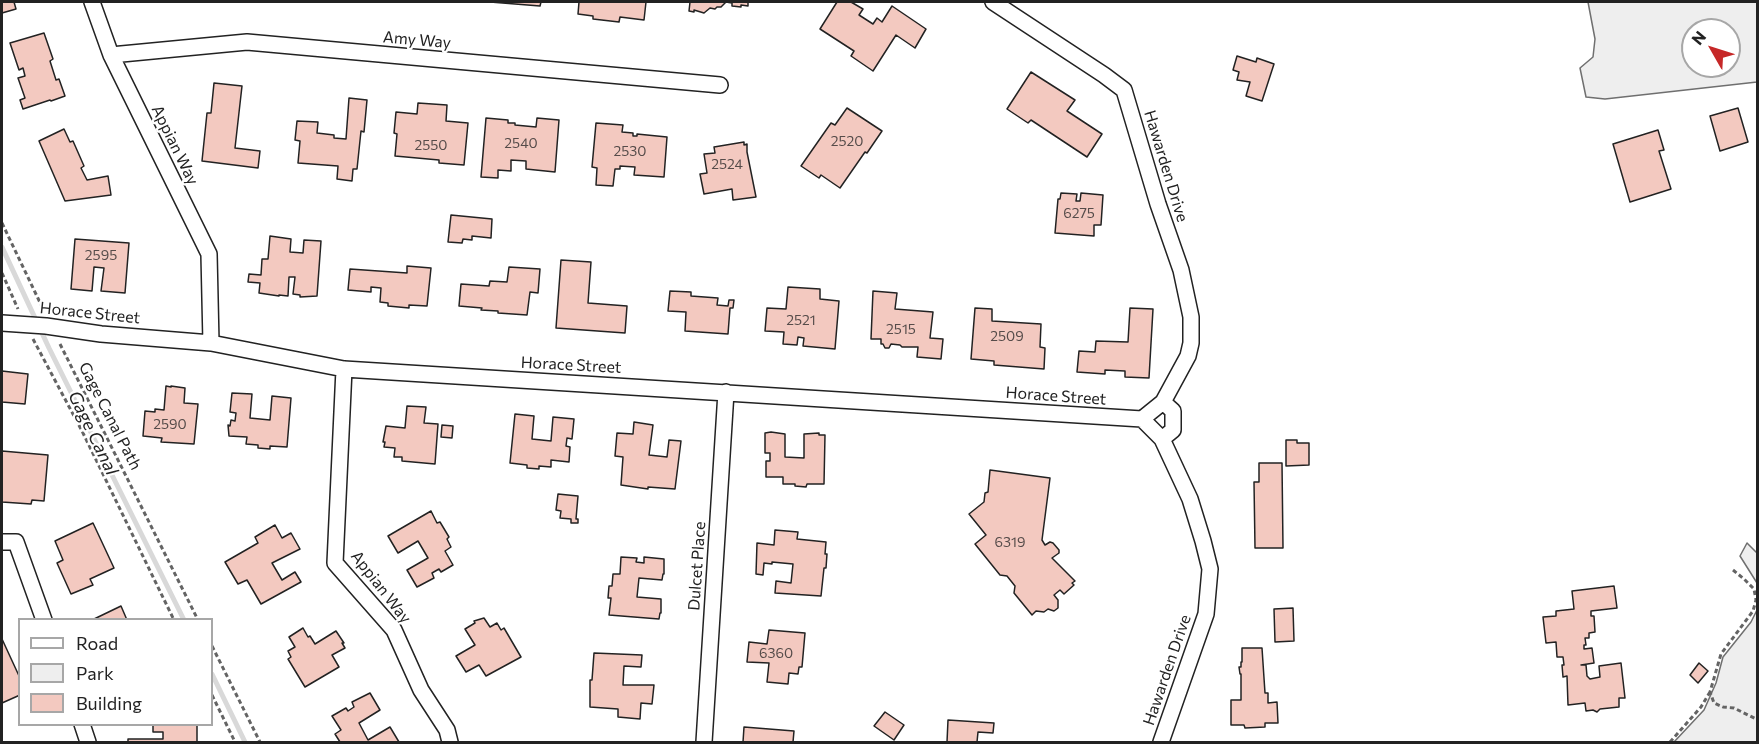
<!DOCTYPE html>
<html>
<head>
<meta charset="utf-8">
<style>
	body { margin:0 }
	#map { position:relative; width:1759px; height:744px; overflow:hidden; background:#fff; font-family:Commissioner,sans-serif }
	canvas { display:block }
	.frame { position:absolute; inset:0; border:3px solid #222; pointer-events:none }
	.legend { position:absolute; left:18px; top:618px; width:195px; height:108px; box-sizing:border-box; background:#fff; border:2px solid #a7a7a7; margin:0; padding:8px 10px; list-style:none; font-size:18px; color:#222 }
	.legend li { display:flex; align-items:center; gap:12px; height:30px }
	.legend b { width:30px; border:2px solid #a7a7a7 }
	.north { position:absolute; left:1681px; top:18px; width:60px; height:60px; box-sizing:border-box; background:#fff; border:2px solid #a7a7a7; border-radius:50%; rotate:309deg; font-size:16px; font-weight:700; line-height:24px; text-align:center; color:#222 }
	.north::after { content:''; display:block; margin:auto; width:21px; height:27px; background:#c62828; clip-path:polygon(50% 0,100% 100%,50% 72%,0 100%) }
</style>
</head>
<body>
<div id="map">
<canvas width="1759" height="744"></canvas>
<div class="frame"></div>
<ul class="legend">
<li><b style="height:8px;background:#fff"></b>Road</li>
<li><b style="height:16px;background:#eee"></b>Park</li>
<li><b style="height:16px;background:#f3c9c0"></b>Building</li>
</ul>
<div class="north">N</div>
</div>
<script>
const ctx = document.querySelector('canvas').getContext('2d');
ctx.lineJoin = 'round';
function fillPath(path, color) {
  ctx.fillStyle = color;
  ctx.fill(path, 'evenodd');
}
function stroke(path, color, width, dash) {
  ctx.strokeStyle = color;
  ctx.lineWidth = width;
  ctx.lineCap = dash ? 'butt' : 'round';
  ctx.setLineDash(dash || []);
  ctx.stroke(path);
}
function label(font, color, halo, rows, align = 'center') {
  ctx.font = font + ' Commissioner,sans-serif';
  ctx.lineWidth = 4.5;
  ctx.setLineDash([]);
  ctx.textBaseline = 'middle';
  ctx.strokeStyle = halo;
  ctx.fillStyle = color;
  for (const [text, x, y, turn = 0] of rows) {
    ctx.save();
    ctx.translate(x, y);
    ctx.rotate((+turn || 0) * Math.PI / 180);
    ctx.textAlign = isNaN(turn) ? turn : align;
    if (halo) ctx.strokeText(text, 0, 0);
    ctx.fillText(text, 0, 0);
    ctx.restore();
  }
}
const green = new Path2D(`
	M1588 2H1757V82L1605 99 1586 97 1580 68 1593 57 1595 39ZM1693 30H1729V66H1693Z
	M1747 543 1757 553V583L1740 556Z
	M1757 610V742H1674L1704 710 1716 683 1723 657 1751 622Z`);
const stream = new Path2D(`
	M2 247 49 348 184 620
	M212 674 245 742`);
const building = new Path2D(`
	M2 2H14L16 9 2 13Z
	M490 2H541L540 6Z
	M579 2H646L644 20 620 17 619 22 593 19V16L578 14Z
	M690 2H748V6L741 5V7L732 6V3L726 2 721 7H717L715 9 710 8 704 13 694 10V12L689 11Z
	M837 2H851L863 9 859 15 873 24 877 18 882 22 892 6 926 29 915 48 896 35 873 71 851 56 854 51 820 29Z
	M44 33 53 59 50 61 56 80 59 79 65 96 51 101 50 100 23 109 20 100 25 98 18 78 25 76 23 68 19 70 10 43Z
	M1237 56 1256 62 1257 58 1274 64 1262 101 1246 96 1250 82 1237 80 1239 72 1233 70Z
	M1031 72 1075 100 1067 111 1102 134 1087 157 1031 120 1028 123 1007 109Z
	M214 83 242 86 235 148 260 151 258 168 202 161 207 113H211Z
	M349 98 367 100 364 132 361 131 357 169H353L352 181 337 179 338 166 298 163 300 141 295 140 297 121 318 122 317 133 334 135V138L346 139Z
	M418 103 447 105 446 121 468 123 464 165 439 163V160L395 156 397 134 394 133 396 112 417 114Z
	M847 108 882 131 867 153 865 152 840 188 821 175 819 178 801 166 831 123 835 125Z
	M1738 108 1748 142 1720 151 1710 116Z
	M486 118 508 120V123H515V125L536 127 537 118 559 120 555 172 526 169V161L511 160V171L498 170V178L481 177Z
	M596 123 623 125 622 132 633 133V136H637V134L667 137 664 177 634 175 635 167 620 166V169H615L613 186 596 185 597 168 592 167Z
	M64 129 70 142 73 141 84 166 81 168 87 180 108 176 111 195 65 201 39 141Z
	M1658 130 1664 150 1659 151 1671 189 1630 202 1613 144Z
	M744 142V145L747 144V152L756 197 733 200 732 189 704 194 700 174 707 173 704 154 715 153 714 147Z
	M1061 193 1077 194 1076 201H1080L1081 193 1103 195 1101 225H1094V236L1055 233 1058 199H1060Z
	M451 215 492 219 491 238 472 236V240L463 239 462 243 448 242Z
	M270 236 291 239 290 252 303 253 304 240 321 241 317 296 300 297V295L293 294 295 277H289L288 296 279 295V296L259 293 260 283 248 282 249 274 261 275 262 259H268Z
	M75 239 129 243 125 293 101 291 104 268 94 267 92 291 71 289Z
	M561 260 591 262 588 303 627 306 625 333 556 328Z
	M407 266 431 268 427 306 409 305V308L388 306V303L380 302 381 288 371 287V292L348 290 350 269 407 273Z
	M509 267 540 269 538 293 530 292 527 315 498 313V311L481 310 482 308 459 306 461 284 489 286 490 281 507 282Z
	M788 287 820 289V299L839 301 835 349 803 346 804 338 798 337 797 345 783 344 784 332 765 331 767 308 786 309Z
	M670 291 691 292V296L718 298 717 305 728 306 729 300H734L733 308H730L728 334 685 331 686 312 668 311Z
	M873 291 897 293 895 309 933 312 930 338 943 339 941 359 917 357 918 347H902L900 345 891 344 889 348H885L883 344H881V339H871Z
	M975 308 992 309V321L1041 324 1040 347 1045 348 1044 369 994 365V361L971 359Z
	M1130 308 1153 309 1149 378 1125 377V371L1105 370V374L1077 372 1079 351 1095 352 1096 341 1128 342Z
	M2 371 28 374 25 404 2 402Z
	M166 386 171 387V386L185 388 184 403 198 404 194 444 161 442 162 438 143 436 145 411 155 412V409L164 410Z
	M232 393 252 394 250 418 270 420 272 396 291 398 287 447 270 446V449L258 448V445L246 444 247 437 229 436 228 425 230 426 231 420 235 421 236 413 230 412Z
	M407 406 426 407 424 423 438 424 435 464 402 461V457H394L395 448 384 447 385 442H383L386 426 405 428Z
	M515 414 534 416 532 439 551 441 553 417 574 419 572 439 567 438 566 446 570 447 569 462 551 460V467L539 466V469L527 468V465L510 463Z
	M634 422 653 425 649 455 667 457 669 440 681 441 675 489 648 487V489L621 485 623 457 615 456 617 433 633 434Z
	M442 425 453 426 452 438 441 437Z
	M771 432 785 434V457L804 458V434L819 433V435H825L824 484H807L806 487 795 486V484H783V477H766V461H770V453H765V433Z
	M1286 440H1297V443H1309V465L1286 466Z
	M2 451 48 455 44 501 32 500 31 504 2 502Z
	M1259 463H1282L1283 548H1255L1254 482H1259Z
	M990 470 1050 478 1042 540 1045 545 1050 542 1053 543 1059 550V553L1052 558 1075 581 1072 583 1074 585 1064 594 1060 590 1054 595 1058 600V608L1054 611 1048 609 1044 612 1036 611 1032 615 1014 593 1015 586 1007 576 1000 575 975 544 986 535 969 514 984 502 985 493 988 492Z
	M558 494 578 496 576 519H578V523H571V519L560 518 561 511 556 510Z
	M431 511 437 523 440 522 449 537 447 539 451 547 445 551 453 565 441 572 439 569 432 573 434 578 417 587 407 570 428 558 418 541 398 553 388 536Z
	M93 523 114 568 90 579 93 585 71 594 57 563 63 560 55 541Z
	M275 525 282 538 291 533 300 549 272 563 282 580 295 572 301 582 261 604 247 580 238 584 225 562 258 543 255 537Z
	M775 530 798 532 797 539 826 542 825 554H827L826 568H824L821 596 775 593 776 581 791 583 793 564 772 562V564L764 563 763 575 756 574 757 543 774 545Z
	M621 557 637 558 636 562 644 563V557L664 559V574H663L662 580 639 578 637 597 661 599V613H660L659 619 609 615 611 598H608L609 586H612L613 574H620Z
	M1614 586 1617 608 1591 611V616H1594L1595 632 1589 633V638H1585L1586 645H1584V649L1592 648 1594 663 1581 665H1586L1587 676 1590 679 1600 677 1599 666 1621 663 1625 698H1619V707L1600 709 1597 712 1593 710 1586 711 1585 703 1568 705 1567 676 1563 677 1562 665H1564L1563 657H1557L1556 642 1546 643 1543 617 1556 616V611L1574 609 1572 591Z
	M121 606 127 620H92Z
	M1293 608 1294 641 1275 642 1274 609Z
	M484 618 490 627 497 623 501 630 504 628 521 657 486 676 479 665 466 672 456 656 475 645 465 629 475 623 474 621Z
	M303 628 308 637 310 636 315 644 336 631 344 643H342L345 648 332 655 339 667 305 687 288 659 291 657 288 651 295 647 289 637Z
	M769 630 805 633 802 667H799L798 674 789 673 788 684 767 682 769 663 747 662 749 642 767 644Z
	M2 639 20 678V695L2 703Z
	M1242 648H1262L1265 693H1268V703L1277 702 1278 723H1265V727L1245 728 1244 725H1231V700H1241V674H1240L1239 667H1241V662H1242Z
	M594 653 642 655 641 667 624 666 623 685H654L652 704 641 703 640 719 618 717V709L590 707V680H592Z
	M1699 663 1708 671 1698 683 1690 675Z
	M370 693 380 710 359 723 368 740 390 727 399 742H340L335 734 341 730 332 716 346 708 348 711 354 707 352 702Z
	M885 712 904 725 894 740 874 726Z
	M948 720 994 723 993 733 978 732 977 742H947Z
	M153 724H197V742H128V739H163V732H153Z
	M744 727 794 731 793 742H743Z`);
const path = new Path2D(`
	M2 223 44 311
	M2 273 18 309
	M33 339 82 431 174 620
	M60 344 198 620
	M1733 570 1744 579 1754 589 1756 600 1753 611 1721 654 1710 692 1714 703 1723 707 1734 708 1758 720
	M212 646 260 742
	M212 695 235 742
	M1670 742 1701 707 1710 692`);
const street = new Path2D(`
	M92 2 111 55 209 254 211 343
	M993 2 1104 75 1124 90 1158 204 1181 270 1191 317V343L1188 356 1163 402 1142 419
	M111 55 247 42 720 85
	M2 323 46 326 101 334 211 343 344 369 1142 419
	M344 369 335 563 394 630 421 690 447 730 450 742
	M1142 419 1162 439 1190 499 1203 541 1210 569 1206 614 1161 742
	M1162 439 1173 430V411L1163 402
	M2 542H16L44 620
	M82 724 88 742
	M704 742 726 392`);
const numberNames = [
	["2520",847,141],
	["2540",521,143],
	["2550",431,145],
	["2530",630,151],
	["2524",727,164],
	["6275",1079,213],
	["2595",101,255],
	["2521",801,320],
	["2515",901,329],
	["2509",1007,336],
	["2590",170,424],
	["6319",1010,542],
	["6360",776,653]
];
const streetNames = [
	["Amy Way",417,40,5],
	["Appian Way",175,145,64],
	["Hawarden Drive",1166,166,73],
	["Horace Street",90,313,6],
	["Horace Street",571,365,3],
	["Horace Street",1056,396,4],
	["Gage Canal Path",110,416,63],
	["Dulcet Place",697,566,-86],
	["Appian Way",381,587,52],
	["Hawarden Drive",1167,670,-71]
];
const waterNames = [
	["Gage Canal",93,433,64]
];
fillPath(green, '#eee');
stroke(green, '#6f6f6f', 1.5);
stroke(stream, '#d9d9d9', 5);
fillPath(building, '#f3c9c0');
stroke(building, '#222', 1.5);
stroke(street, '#222', 18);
stroke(path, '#646464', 3, [4.5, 3]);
stroke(street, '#fff', 15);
label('14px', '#564c4a', null, numberNames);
label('16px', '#222', '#fff', streetNames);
label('italic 18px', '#222', '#fff', waterNames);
</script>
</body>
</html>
